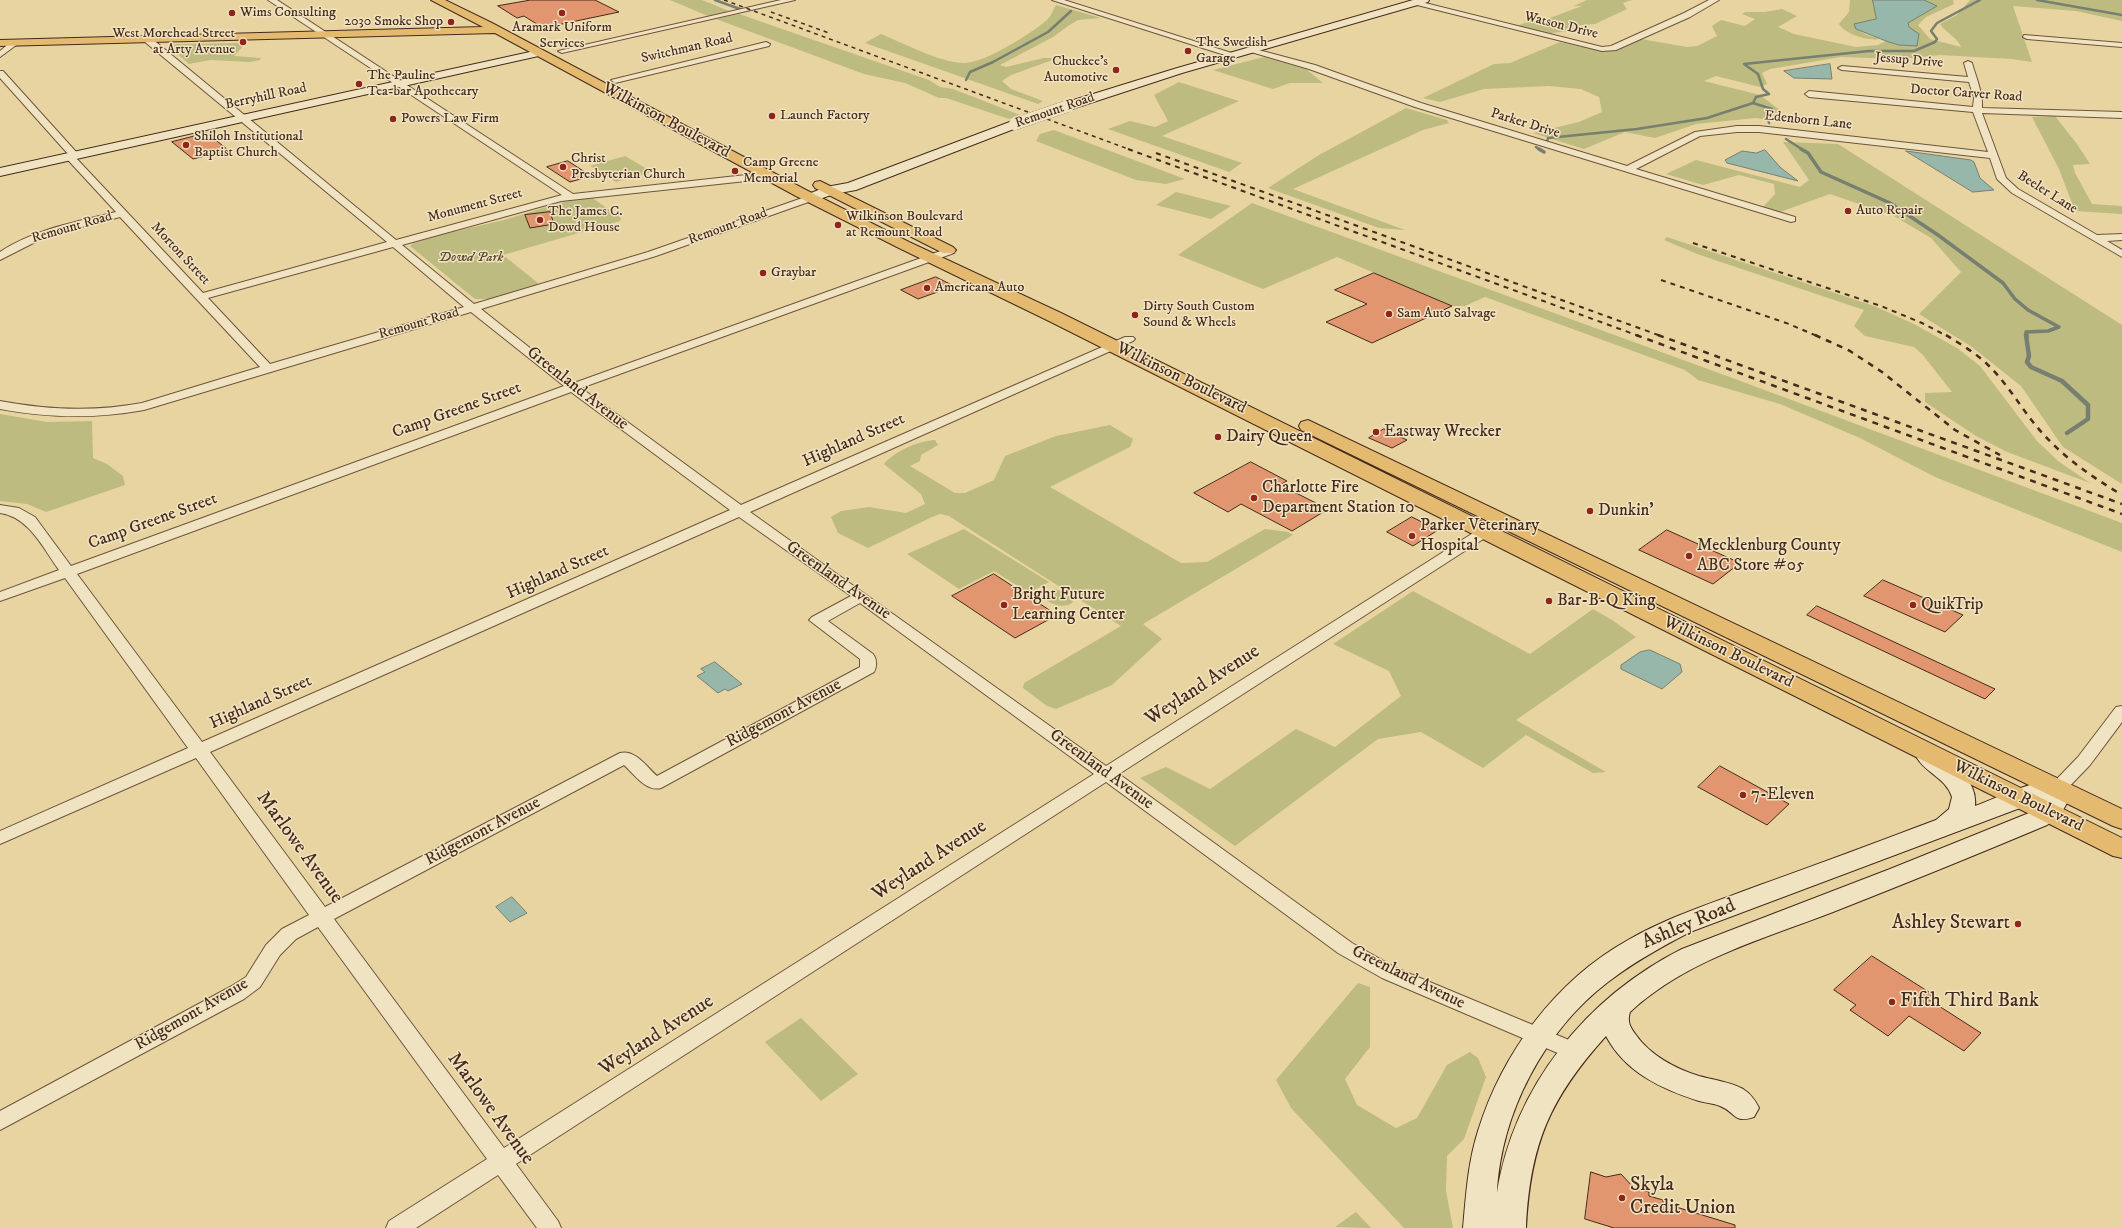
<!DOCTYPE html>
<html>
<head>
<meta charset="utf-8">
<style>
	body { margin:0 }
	canvas { display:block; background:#e8d4a1 }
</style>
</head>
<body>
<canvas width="2122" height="1228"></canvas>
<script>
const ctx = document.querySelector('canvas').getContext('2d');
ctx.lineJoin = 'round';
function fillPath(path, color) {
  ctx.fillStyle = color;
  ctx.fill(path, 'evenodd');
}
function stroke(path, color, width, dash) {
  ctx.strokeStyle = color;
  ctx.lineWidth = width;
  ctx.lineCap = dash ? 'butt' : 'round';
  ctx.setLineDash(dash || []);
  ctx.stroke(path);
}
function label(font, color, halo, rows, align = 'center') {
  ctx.font = font + ' "IM FELL DW Pica",serif';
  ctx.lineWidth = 3;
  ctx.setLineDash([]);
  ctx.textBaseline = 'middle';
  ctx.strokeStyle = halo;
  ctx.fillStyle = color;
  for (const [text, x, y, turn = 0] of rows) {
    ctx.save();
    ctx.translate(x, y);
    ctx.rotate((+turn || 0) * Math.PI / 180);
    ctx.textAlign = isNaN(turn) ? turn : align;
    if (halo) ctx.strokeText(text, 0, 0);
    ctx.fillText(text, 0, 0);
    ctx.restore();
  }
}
const green = new Path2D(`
	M670 0H702L729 11 708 16Z
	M1587 0H1632L1623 3 1627 9 1595 24 1571 26 1575 30 1546 34 1516 26 1528 22 1536 23 1582 6H1574Z
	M1850 0H1873L1876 19 1855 24C1858 34 1871 36 1880 39 1868 41 1846 35 1839 24L1849 12Z
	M1924 0H1953L1954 4 1926 17 1918 25 1930 39 1961 47C1957 37 1946 33 1940 24L1957 15 1970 0H2122V21L2076 11 2013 6 2032 62 2012 59 1940 55 1901 59 1841 57 1770 69 1762 73 1767 84 1760 87 1716 76 1704 81 1760 95 1781 111 1775 113 1776 121 1756 118 1696 124 1655 138 1625 132 1584 149 1533 133 1579 122 1602 112 1599 97 1581 89 1549 86 1484 89 1440 102 1423 98 1494 64 1510 63 1560 42 1602 51 1641 39 1687 47 1697 46 1717 36 1712 26 1721 20 1745 26 1755 19 1742 14 1745 12H1765L1782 9 1797 16 1778 27 1794 34 1856 47 1878 45 1886 41 1899 45 1917 46 1908 23 1937 6Z
	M1056 5 1101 18 1078 20 1068 26 1053 37 1000 65 1006 67 1044 58H1058L1011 75 1002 81 1011 89 1043 101 1038 104 865 43 881 34C903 43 939 62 962 63 982 65 1032 33 1047 20 1051 16 1053 10 1056 5Z
	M739 14 929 80 940 87 953 89 1020 115 1009 119 946 98H939L905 83 864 74 716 19Z
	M246 43 234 56 261 58 260 60 250 62 210 60 189 64 171 48 176 44Z
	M1264 57 1306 69 1323 83H1290L1273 89 1213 70Z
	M1179 82 1239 101 1162 136 1242 163 1229 172 1108 129 1130 121 1155 127 1168 121 1154 95Z
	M1406 108 1447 120 1449 123 1423 130 1293 189 1405 230 1379 228 1268 188 1319 155Z
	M2055 116 2077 144 2090 164 2073 165 2075 173 2092 204 2122 206V214L2075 211 2059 169 2032 117Z
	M1054 130 1185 179 1166 184 1136 180 1036 141 1040 134Z
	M1783 142 1838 144 2122 325V484L2063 447 2021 386 1972 347 1919 314 1961 272 1931 238 1894 216 1830 194 1780 212 1763 207 1775 194 1774 184 1739 175 1703 185 1666 174 1696 160 1800 187 1809 180Z
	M625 156 652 172 616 182 590 166Z
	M1176 192 1231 206 1211 219 1156 205Z
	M591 197 621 218 620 221 503 255 538 283 535 286 489 299H475L410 246 414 243C444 233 474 227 504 220 533 212 561 200 591 197Z
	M1252 203 1727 376 2122 523V552L1935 477 1860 438 1780 404 1698 380 1685 370 1485 297 1465 306H1452L1337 257 1263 289 1178 255Z
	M1667 237 1874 306 1914 324 1957 348 1980 366 2037 441 2058 461 2090 483 2007 452 1976 436 1925 402V393L1952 392 1922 354 1914 347 1865 336 1854 326 1864 310 1697 254 1664 240Z
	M0 414 47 422 92 421 93 458 107 464 123 476 125 485 46 512 27 504 0 501Z
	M1110 425 1133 439 1130 447 1050 487 1181 563 1207 562 1265 529 1288 532 1293 535 1143 624 1162 639 1112 685 1056 709 1047 706 1023 688 1024 683 1121 626 949 516 940 514 932 517 868 548 838 533 831 517 841 511 869 507 906 513 925 504 921 494 884 464C895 451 918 441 935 440L938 445 921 455 920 461 910 466 955 493H965L994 480 1005 456 1056 436Z
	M964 529 1049 582 1029 593 994 571 959 589 907 554Z
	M1055 589 1061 591 1072 598 1073 602C1065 609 1053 605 1046 600L1045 596 1048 592Z
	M1413 591 1530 654 1593 609 1612 620 1636 637 1516 720 1606 772 1593 773 1526 735 1483 768 1421 732 1378 739 1235 846 1140 778 1166 767 1210 789 1296 729 1335 747 1401 696 1389 671 1333 644Z
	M1358 983 1370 987V1047L1345 1079 1357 1105 1396 1128 1417 1118 1447 1065 1470 1052 1478 1058 1486 1077 1464 1139 1447 1156 1446 1191 1453 1228H1404L1291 1108 1276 1080Z
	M801 1018 858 1074 821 1101 765 1042Z
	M1356 1212 1371 1228 1335 1227Z`);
const water = new Path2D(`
	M1873 0H1924L1937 6 1908 23 1909 27 1919 34 1917 46 1899 45 1886 41 1856 29 1854 24 1876 19Z
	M1830 64 1832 79 1794 78 1784 71Z
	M1765 150 1781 168 1798 181 1727 163 1725 160 1742 151 1756 153Z
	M1906 151 1971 160 1974 162 1980 178 1994 190 1973 192Z
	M1650 650 1680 664 1682 672 1662 689 1621 669V665L1640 652Z
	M715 662 742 684 728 691 725 689 718 693 697 676 705 672 701 669Z
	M512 897 527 913 510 922 496 907Z`);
const streamFar2 = new Path2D(`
	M715 0 740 9
	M2037 0 2122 15
	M966 80 970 72 993 62 1048 32 1071 11
	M1753 103 1772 109 1768 118 1769 123
	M1786 139 1803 150
	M1547 142 1548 138 1637 129 1707 118 1753 103 1756 97 1769 94 1763 89 1758 74 1744 64 1869 51H1914L1935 42 1937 39 1931 31 1937 23 1980 0
	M1536 147 1540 150`);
const streamFar1 = new Path2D(`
	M1539 149 1544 152
	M1801 149 1808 153 1821 172 1890 203 1938 235 2003 283 2015 299 2028 310 2059 327 2048 331 2026 332 2027 336`);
const stream = new Path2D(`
	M2026 335 2029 356 2027 362 2031 367 2062 381 2088 405V419L2067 433`);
const building = new Path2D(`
	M531 0H595L619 12 543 28 524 16 517 18 498 6Z
	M207 133 228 150 193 159 172 142Z
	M568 161 591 176 570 182 547 167Z
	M550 212 554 224 530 228 525 215Z
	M1374 273 1452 306 1372 343 1326 322 1367 304 1335 290Z
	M936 277 954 286 918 299 901 290Z
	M1384 429 1407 440 1392 448 1369 438Z
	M1251 462 1287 481 1280 485 1316 503 1312 505 1325 511 1292 531 1241 504 1228 512 1194 493Z
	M1412 517 1438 530 1413 546 1387 532Z
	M1667 530 1740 563 1713 584 1639 550Z
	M994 574 1057 615 1015 638 952 596Z
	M1883 580 1963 615 1945 632 1864 596Z
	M1817 606 1995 689 1985 699 1807 615Z
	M1720 766 1789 804 1767 825 1698 787Z
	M1872 956 1932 994 1928 999 1981 1033 1964 1051 1909 1016 1888 1036 1850 1010 1856 1005 1834 990Z
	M1591 1172 1606 1177 1621 1174 1634 1188 1649 1192V1196L1663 1200V1203L1735 1225V1228H1614L1585 1219Z`);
const street = new Path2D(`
	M268 0H277L573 194 746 175 764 171 769 174 767 176 746 181 561 201 402 245 474 304 648 252 808 196H814V200L656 256 481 309 574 383 946 249H954L955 251 954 253 581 388 741 505 1125 337H1133L1135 339 1133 341 750 512 1106 766 1481 528H1491L1493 531 1491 534 1119 774 1352 943 1396 968 1581 1045 1584 1051 1581 1057 1574 1059 1567 1057 1382 978 1338 953 1106 782 516 1164 558 1221 561 1228H537L498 1175 416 1228H386L389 1221 487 1159 318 927 296 939 280 955 260 987 244 999 0 1130V1111L230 987 246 977 266 945 282 929 309 915 196 758 0 844V831L188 748 65 578 0 601V592L59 570C43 548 29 517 0 513V505L19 508 35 517 71 566 564 386 471 312 144 410C95 419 49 418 0 409V401C48 410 94 412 142 403L260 367 120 217 47 236 0 260V252C35 229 76 222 116 212L67 159 65 157 69 155 0 78V71H3L78 154 80 156 76 158 203 293 387 242 145 42V38H151L396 240 562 195ZM393 247 464 307 270 364 208 298ZM571 392 730 510 202 742 77 574ZM739 517 851 596 812 617 809 620 860 659V667L657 776C647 767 635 749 620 753L325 907 210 752ZM860 603 1094 774 504 1148 334 919 624 765C634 774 646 792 661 788L874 672C877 667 877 659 873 654L828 621Z
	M781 0H795L562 53 558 51Z
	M1052 0H1064L1238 55 1231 57Z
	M1413 0 1602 47 1611 46 1684 13 1709 0H1719L1690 17 1616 50 1602 51 1413 4Z
	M2024 35 2122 43V47L2027 39 2023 37Z
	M12 41 19 43 0 57V51Z
	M766 42 770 44 769 46 615 83 611 80Z
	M1251 48 1315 65 1421 103 1627 166 1695 132 1737 126H1759L1988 152 1973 112 1809 97 1805 94 1809 91 1973 107 1974 98 1969 82 1842 70 1838 68 1842 66 1968 77 1964 63 1968 61 1972 63C1976 78 1983 92 1982 108L2122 112V118L1982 113 2006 178 2018 189 2097 235 2122 234V240L2107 241 2122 250V257L2012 193 1997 179 1990 158 1759 132H1737L1700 136 1636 169 1795 217V221L1791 222 1415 107 1309 69 1251 52Z
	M2122 706V722L2090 765 2064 792 2058 794 2052 792 2049 788 2052 784 2078 757 2116 707Z`);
const secondary = new Path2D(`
	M1413 0H1429L1428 2 1182 73 1072 109H1064L1062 106 1064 103 1174 69Z
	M539 50 545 53 543 55 0 176V168Z
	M1015 120 1021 124 1019 127 856 190 834 194 811 202 804 198 806 195 826 187 848 183Z
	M1929 750C1951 756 1978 781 1975 806 2000 797 2041 775 2066 782 2076 798 2060 817 2047 825 1976 855 1904 884 1833 912 1763 939 1686 960 1630 1012 1627 1022 1630 1027 1636 1035 1650 1055 1676 1069 1699 1076 1714 1080 1730 1082 1743 1089 1751 1094 1755 1100 1759 1108L1754 1117C1733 1124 1736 1112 1720 1106 1713 1103 1706 1103 1699 1101 1661 1089 1625 1072 1606 1036 1550 1098 1530 1144 1526 1228H1463C1466 1195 1468 1162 1478 1131 1502 1053 1556 980 1628 940 1670 916 1715 902 1760 885 1819 864 1877 842 1936 820L1949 809 1952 797C1946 778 1927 774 1917 758L1921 752ZM2044 799 2041 804 2029 813 1890 869 1682 949C1587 997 1514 1086 1497 1193 1501 1113 1544 1031 1608 982 1634 962 1661 947 1690 932Z`);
const primary = new Path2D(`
	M431 0H445L492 23 806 190 909 242 1061 313 2122 838V858L2113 856 1049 321 899 248 796 196 495 33 0 46V40L483 27Z
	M820 181 953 247 956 250 953 253H943L815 188 813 185 815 182Z
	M1308 420 2122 809V829L2113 826 1301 430 1299 426 1301 422Z`);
const railFar2 = new Path2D(`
	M724 0 1131 150
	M771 12 829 33`);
const railFar1 = new Path2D(`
	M1128 149 1639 336
	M1156 153 1661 336
	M1693 243 1881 306 1922 323 1947 336
	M1661 280 1789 324 1817 336`);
const rail = new Path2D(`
	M1636 335 2122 514
	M1658 335 2122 504
	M1815 335 1850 351 1882 372 1955 430 2000 455
	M1946 335C1960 344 1976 353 1988 365 2010 386 2024 414 2045 436 2067 460 2094 478 2122 495`);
const secondaryBridge = new Path2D(`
	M1015 124 1068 106`);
const markers = [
	[232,13,4,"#8f2418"],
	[562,13,4,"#8f2418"],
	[451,22,4,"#8f2418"],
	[243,42,4,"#8f2418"],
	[1188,51,4,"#8f2418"],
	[1116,70,4,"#8f2418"],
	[359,84,4,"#8f2418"],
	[772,116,4,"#8f2418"],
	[393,119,4,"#8f2418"],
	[186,145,4,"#8f2418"],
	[563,167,4,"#8f2418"],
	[735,171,4,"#8f2418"],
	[1848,211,4,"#8f2418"],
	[540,220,4,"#8f2418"],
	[838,225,4,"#8f2418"],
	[763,273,4,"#8f2418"],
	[927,288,4,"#8f2418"],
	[1389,314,4,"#8f2418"],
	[1135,315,4,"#8f2418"],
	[1376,432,4,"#8f2418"],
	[1218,437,4,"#8f2418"],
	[1254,498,4,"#8f2418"],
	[1590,511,4,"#8f2418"],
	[1412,536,4,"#8f2418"],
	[1689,556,4,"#8f2418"],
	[1549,601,4,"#8f2418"],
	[1004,605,4,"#8f2418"],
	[1913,605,4,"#8f2418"],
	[1743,795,4,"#8f2418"],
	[2018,924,4,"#8f2418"],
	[1892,1002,4,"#8f2418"],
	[1622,1198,4,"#8f2418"]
];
const farPoinames = [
	["Wims Consulting",240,13],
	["2030 Smoke Shop",443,22,"right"],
	["Aramark Uniform",562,28,"center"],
	["Services",562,44,"center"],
	["West Morehead Street",235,34,"right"],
	["at Arty Avenue",235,50,"right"],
	["The Swedish",1196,43],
	["Garage",1196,59],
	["Chuckee's",1108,62,"right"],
	["Automotive",1108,78,"right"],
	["The Pauline",367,76],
	["Tea-bar Apothecary",367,92],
	["Launch Factory",780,116],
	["Powers Law Firm",401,119],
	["Shiloh Institutional",194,137],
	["Baptist Church",194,153],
	["Christ",571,159],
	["Presbyterian Church",571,175],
	["Camp Greene",743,163],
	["Memorial",743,179],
	["Auto Repair",1856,211],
	["The James C.",548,212],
	["Dowd House",548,228],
	["Wilkinson Boulevard",846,217],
	["at Remount Road",846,233],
	["Graybar",771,273],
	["Americana Auto",935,288],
	["Dirty South Custom",1143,307],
	["Sound & Wheels",1143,323],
	["Sam Auto Salvage",1397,314]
];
const farStreetnames = [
	["Watson Drive",1561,26,14],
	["Switchman Road",687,49,-13],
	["Jessup Drive",1909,61,5],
	["Doctor Carver Road",1966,94,4],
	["Berryhill Road",266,97,-12],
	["Remount Road",1055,111,-19],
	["Edenborn Lane",1808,121,6],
	["Parker Drive",1525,124,17],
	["Beeler Lane",2047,193,32],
	["Monument Street",475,206,-15],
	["Remount Road",728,227,-20],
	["Remount Road",72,228,-16],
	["Morton Street",180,254,47],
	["Remount Road",419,324,-16]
];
const farParknames = [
	["Dowd Park",471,258]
];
const streetNames = [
	["Wilkinson Boulevard",666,121,28],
	["Wilkinson Boulevard",1181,379,26],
	["Greenland Avenue",577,389,38],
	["Camp Greene Street",457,411,-20],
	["Highland Street",854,441,-24],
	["Camp Greene Street",153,522,-20],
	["Highland Street",558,573,-24],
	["Greenland Avenue",838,581,35],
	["Wilkinson Boulevard",1728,653,26],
	["Highland Street",261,703,-24],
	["Ridgemont Avenue",784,714,-28],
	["Greenland Avenue",1101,770,36],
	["Wilkinson Boulevard",2018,797,26],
	["Ridgemont Avenue",483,832,-28],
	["Greenland Avenue",1408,978,26],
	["Ridgemont Avenue",192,1015,-30]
];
const poiNames = [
	["Eastway Wrecker",1384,432],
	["Dairy Queen",1226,437],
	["Charlotte Fire",1262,488],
	["Department Station 10",1262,508],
	["Dunkin'",1598,511],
	["Parker Veterinary",1420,526],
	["Hospital",1420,546],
	["Mecklenburg County",1697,546],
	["ABC Store #05",1697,566],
	["Bright Future",1012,595],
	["Learning Center",1012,615],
	["Bar-B-Q King",1557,601],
	["QuikTrip",1921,605],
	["7-Eleven",1751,795]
];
const nearStreetnames = [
	["Weyland Avenue",1203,686,-33],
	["Marlowe Avenue",299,848,54],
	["Weyland Avenue",930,861,-33],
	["Ashley Road",1689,925,-23],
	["Weyland Avenue",657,1036,-33],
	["Marlowe Avenue",490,1109,54]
];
const nearPoinames = [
	["Ashley Stewart",2010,924,"right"],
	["Fifth Third Bank",1900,1002],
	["Skyla",1630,1186],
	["Credit Union",1630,1209]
];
fillPath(green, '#bdbb7f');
fillPath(water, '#98b7ab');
stroke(water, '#777f71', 1);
stroke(streamFar2, '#777f71', 2.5);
stroke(streamFar1, '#777f71', 3.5);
stroke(stream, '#777f71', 4.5);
fillPath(building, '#e19670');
stroke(building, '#462a1b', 1);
stroke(street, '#6e543c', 2);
stroke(secondary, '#462a1b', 2);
stroke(primary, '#462a1b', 2);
fillPath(street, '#f0e3c2');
fillPath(secondary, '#f0e3c2');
fillPath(primary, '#e4ba70');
stroke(railFar2, '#462a1b', 1.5, [4, 4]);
stroke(railFar1, '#462a1b', 2, [5, 5]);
stroke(rail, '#462a1b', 2.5, [6, 6]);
stroke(secondaryBridge, '#462a1b', 12, []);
stroke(secondaryBridge, '#f0e3c2', 12);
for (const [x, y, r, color] of markers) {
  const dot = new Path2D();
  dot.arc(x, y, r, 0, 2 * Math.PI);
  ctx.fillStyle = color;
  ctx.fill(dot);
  stroke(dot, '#f0e3c2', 1.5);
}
label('14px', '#462a1b', '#f0e3c2', farPoinames, 'left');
label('14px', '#462a1b', '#f0e3c2', farStreetnames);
label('italic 14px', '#5e472f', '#f0e3c2', farParknames);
label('17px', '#462a1b', '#f0e3c2', streetNames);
label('17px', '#462a1b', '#f0e3c2', poiNames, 'left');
label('20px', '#462a1b', '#f0e3c2', nearStreetnames);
label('20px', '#462a1b', '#f0e3c2', nearPoinames, 'left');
</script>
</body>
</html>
